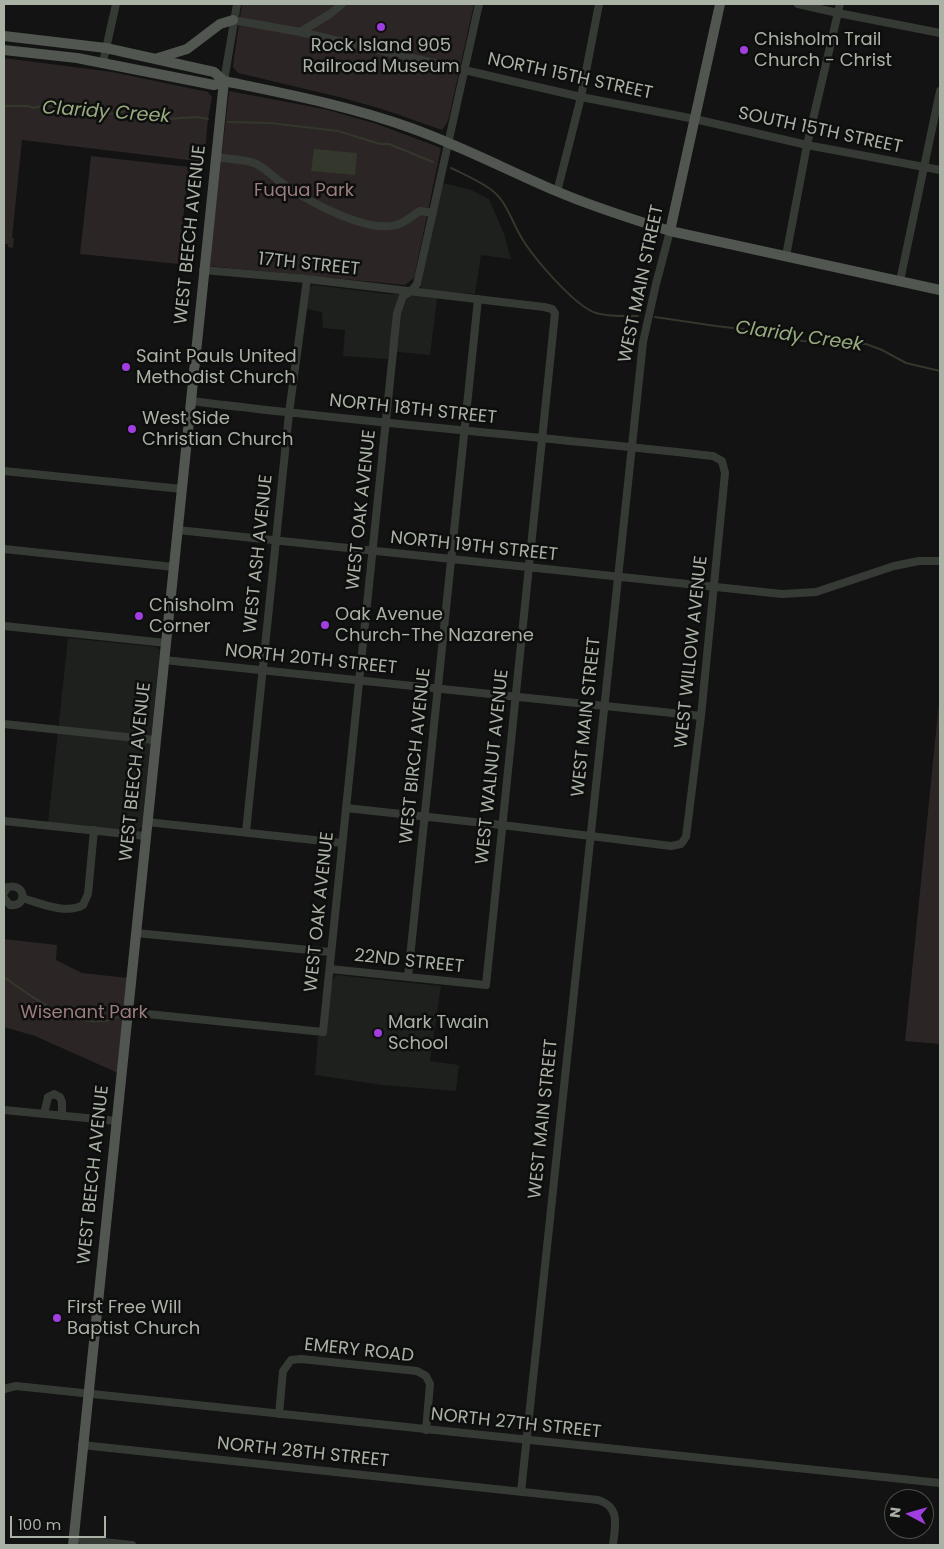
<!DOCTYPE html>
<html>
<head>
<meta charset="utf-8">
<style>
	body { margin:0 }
	#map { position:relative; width:944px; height:1549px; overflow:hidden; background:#121312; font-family:Poppins,sans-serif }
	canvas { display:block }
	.frame { position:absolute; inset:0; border:5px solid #aab2a5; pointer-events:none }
	.north { position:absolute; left:884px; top:1489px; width:50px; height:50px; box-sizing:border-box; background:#0d0e0d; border:1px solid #4c504a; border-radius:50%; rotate:276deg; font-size:14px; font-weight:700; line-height:20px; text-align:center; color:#aab2a5 }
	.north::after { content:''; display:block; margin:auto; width:18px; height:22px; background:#a03edf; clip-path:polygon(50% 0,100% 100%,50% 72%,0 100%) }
	.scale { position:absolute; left:10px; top:1516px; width:96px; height:22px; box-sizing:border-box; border:2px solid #aab2a5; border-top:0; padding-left:6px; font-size:15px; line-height:18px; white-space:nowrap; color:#aab2a5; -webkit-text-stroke:4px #0d0e0d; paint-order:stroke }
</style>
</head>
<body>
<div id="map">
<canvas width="944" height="1549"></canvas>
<div class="frame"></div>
<div class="north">N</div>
<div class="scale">100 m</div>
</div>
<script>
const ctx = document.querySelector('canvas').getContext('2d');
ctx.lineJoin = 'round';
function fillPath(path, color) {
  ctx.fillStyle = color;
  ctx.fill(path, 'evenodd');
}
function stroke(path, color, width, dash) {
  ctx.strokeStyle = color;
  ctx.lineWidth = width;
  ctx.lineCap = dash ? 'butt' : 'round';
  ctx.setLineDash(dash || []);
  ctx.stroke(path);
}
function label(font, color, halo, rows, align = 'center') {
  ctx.font = font + ' Poppins,sans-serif';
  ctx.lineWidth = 5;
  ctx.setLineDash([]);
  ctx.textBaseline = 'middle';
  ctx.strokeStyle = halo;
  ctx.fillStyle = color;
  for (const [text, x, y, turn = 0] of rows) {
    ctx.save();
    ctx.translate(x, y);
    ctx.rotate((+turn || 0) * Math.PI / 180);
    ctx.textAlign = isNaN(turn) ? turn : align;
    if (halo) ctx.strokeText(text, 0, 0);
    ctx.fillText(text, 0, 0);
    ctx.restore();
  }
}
const built = new Path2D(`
	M443 183 471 190 489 199 504 234 511 259 481 255 475 294 438 291 430 355 389 351 388 359 343 356 345 330 323 328 322 312 306 309 309 288 313 285 387 294 419 295Z
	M68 638 156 647 160 651 142 827 139 830 135 832 48 823Z
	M336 975 441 986 430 1061 459 1065 456 1091 382 1085 315 1075 318 1037 327 1030 331 983Z`);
const green = new Path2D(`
	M242 4H474L448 121 442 130 382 109 339 97 238 73 233 67 234 58Z
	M4 58 112 72 208 92 212 97 208 119 204 162 22 140 12 238H14L13 248 8 247V244H4Z
	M229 91 324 109 377 124 441 148 414 278 405 285 209 266Z
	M91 156 189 167 178 264 80 254Z
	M940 692V1044L905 1041Z
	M4 939 57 945 56 960 82 973 128 978 118 1073 35 1036 4 1027Z`);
const water = new Path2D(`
	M314 149 357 153 355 175 311 171Z`);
const stream = new Path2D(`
	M4 106H28L34 108 44 105 75 111 89 110 110 114 126 111 143 115 152 114 167 119 197 117 208 119
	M228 122 270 123 338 131 380 144H389L433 162
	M451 168C465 175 482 182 494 192 506 202 512 221 520 235 531 255 574 306 596 313 608 317 625 316 638 316
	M655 317 716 326 758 331 803 341 866 344 882 350 906 363 940 371
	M4 977C34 999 84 1037 123 1015`);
const minor = new Path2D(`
	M798 4 838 13 940 33
	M233 20 300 32 581 97 695 119 807 145 940 170
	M300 32 330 14 342 4
	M103 62 116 4
	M224 81 237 4
	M216 157C226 159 244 159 254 163 265 167 275 179 285 185 310 202 366 233 396 225 405 223 412 216 420 211L433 213
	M557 192 581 97 599 4
	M786 256 807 145 840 4
	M203 270 307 279 544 307 552 309 555 313 486 985 330 969
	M900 281 940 91
	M191 401C365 423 539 436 713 456L722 461 725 473 701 716 686 837 681 844 671 846 502 825 346 808
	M4 471 182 489
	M178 530 782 594 816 592 894 566 919 561H940
	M4 549 174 567
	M4 626 166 643
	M164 660 701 716
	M4 724 155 740
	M4 821 145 836
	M147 822 342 843
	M246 832 289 413 307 279
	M4 893 8 887C26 883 28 907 10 905L4 898
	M22 898C40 903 66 915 83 905L88 894 94 830
	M136 933 330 952
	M408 977 478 299
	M128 1012 323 1032 397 313 403 296 411 291 417 284 479 4
	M4 1110 117 1121
	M44 1114 48 1097 54 1094 60 1097 62 1102V1116
	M4 1389 16 1386 940 1483
	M279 1414 283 1371 291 1360 301 1359 417 1371 426 1376 430 1384 426 1430
	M82 1445 598 1500C621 1507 615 1526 613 1545
	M521 1492 643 342 656 284 670 231
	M73 1539 132 1545`);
const major = new Path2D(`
	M4 36 106 48 214 72 224 81
	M4 50 77 58 214 85 224 81C287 94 350 106 411 128 461 146 507 170 556 191 593 207 632 219 670 231L940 290
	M158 58 187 49 220 24 233 20
	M670 231 720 4
	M73 1545 224 81`);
const markers = [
	[381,27,5,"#a03edf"],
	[744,50,5,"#a03edf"],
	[126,367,5,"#a03edf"],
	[132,429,5,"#a03edf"],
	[139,616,5,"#a03edf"],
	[325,625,5,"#a03edf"],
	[378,1033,5,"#a03edf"],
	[57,1318,5,"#a03edf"]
];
const poiNames = [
	["Chisholm Trail",754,40],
	["Church - Christ",754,61],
	["Rock Island 905",381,46,"center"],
	["Railroad Museum",381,67,"center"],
	["Saint Pauls United",136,357],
	["Methodist Church",136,378],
	["West Side",142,419],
	["Christian Church",142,440],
	["Chisholm",149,606],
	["Corner",149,627],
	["Oak Avenue",335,615],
	["Church-The Nazarene",335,636],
	["Mark Twain",388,1023],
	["School",388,1044],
	["First Free Will",67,1308],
	["Baptist Church",67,1329]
];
const streetNames = [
	["NORTH 15TH STREET",570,77,12],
	["SOUTH 15TH STREET",820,131,12],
	["WEST BEECH AVENUE",191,235,-84],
	["17TH STREET",309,265,6],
	["WEST MAIN STREET",642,284,-78],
	["NORTH 18TH STREET",413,410,6],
	["WEST OAK AVENUE",362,510,-84],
	["NORTH 19TH STREET",474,547,6],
	["WEST ASH AVENUE",259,554,-84],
	["WEST WILLOW AVENUE",692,652,-84],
	["NORTH 20TH STREET",311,660,6],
	["WEST MAIN STREET",587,717,-84],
	["WEST BIRCH AVENUE",416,756,-84],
	["WEST WALNUT AVENUE",493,767,-84],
	["WEST BEECH AVENUE",136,772,-84],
	["WEST OAK AVENUE",320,912,-84],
	["22ND STREET",409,962,6],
	["WEST MAIN STREET",544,1119,-84],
	["WEST BEECH AVENUE",94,1175,-84],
	["EMERY ROAD",359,1351,6],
	["NORTH 27TH STREET",516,1424,6],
	["NORTH 28TH STREET",303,1453,6]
];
const parkNames = [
	["Fuqua Park",304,191],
	["Wisenant Park",84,1013]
];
const waterNames = [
	["Claridy Creek",106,113,4],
	["Claridy Creek",799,337,8]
];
fillPath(built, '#1e201e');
fillPath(green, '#2c2525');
fillPath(water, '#33372c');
stroke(stream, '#33372c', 2);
stroke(minor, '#363a35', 8);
stroke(major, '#515750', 10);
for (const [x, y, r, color] of markers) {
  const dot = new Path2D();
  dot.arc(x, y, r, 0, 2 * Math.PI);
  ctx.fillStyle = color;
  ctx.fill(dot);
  stroke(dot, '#0d0e0d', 2);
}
label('18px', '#aab2a5', '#0d0e0d', poiNames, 'left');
label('18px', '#aab2a5', '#0d0e0d', streetNames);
label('18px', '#9c7d7d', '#0d0e0d', parkNames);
label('italic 19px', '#98ab7e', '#0d0e0d', waterNames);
</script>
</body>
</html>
